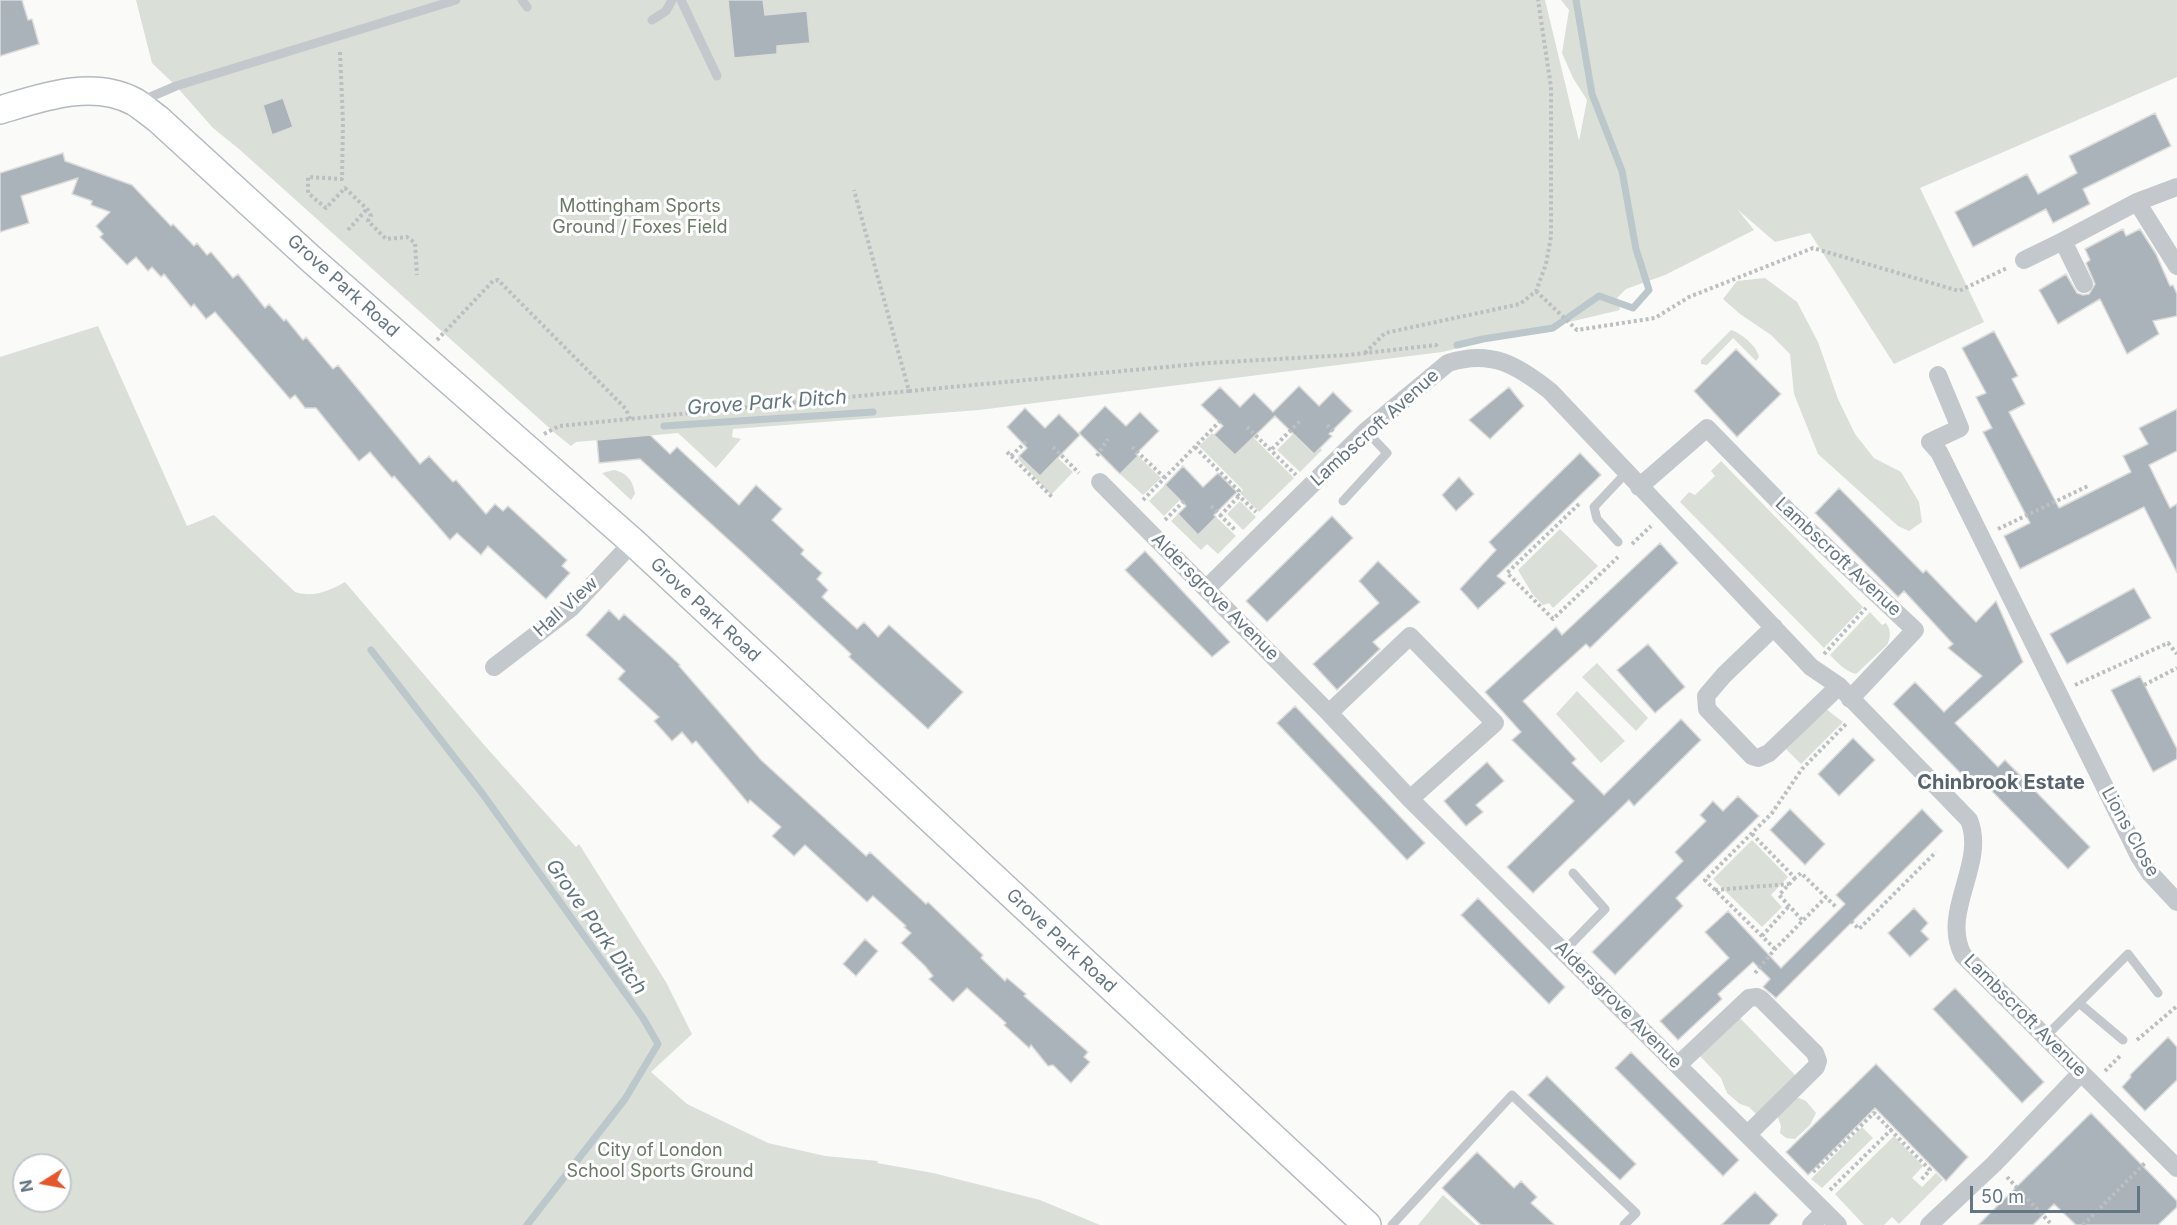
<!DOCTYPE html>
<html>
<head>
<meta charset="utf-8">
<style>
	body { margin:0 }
	#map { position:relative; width:2177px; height:1225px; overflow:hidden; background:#fafaf8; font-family:Inter,sans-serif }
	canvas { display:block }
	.north { position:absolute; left:12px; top:1153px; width:60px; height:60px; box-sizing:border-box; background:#fff; border:2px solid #c1c8cd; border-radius:50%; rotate:259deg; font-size:16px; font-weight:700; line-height:24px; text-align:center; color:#657683 }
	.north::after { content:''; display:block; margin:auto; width:21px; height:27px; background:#e4572e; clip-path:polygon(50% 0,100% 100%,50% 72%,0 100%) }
	.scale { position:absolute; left:1970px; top:1186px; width:170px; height:27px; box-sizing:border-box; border:3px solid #657683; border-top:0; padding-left:8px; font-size:18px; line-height:21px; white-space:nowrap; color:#657683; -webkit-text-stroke:4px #fff; paint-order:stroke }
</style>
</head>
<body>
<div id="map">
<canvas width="2177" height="1225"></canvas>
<div class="north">N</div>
<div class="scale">50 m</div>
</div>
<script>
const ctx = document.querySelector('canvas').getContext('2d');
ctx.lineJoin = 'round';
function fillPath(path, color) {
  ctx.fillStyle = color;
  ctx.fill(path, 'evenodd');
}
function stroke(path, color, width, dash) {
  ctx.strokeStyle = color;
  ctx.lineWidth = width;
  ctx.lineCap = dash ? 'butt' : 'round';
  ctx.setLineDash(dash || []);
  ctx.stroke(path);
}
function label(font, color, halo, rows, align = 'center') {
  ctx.font = font + ' Inter,sans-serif';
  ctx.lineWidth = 6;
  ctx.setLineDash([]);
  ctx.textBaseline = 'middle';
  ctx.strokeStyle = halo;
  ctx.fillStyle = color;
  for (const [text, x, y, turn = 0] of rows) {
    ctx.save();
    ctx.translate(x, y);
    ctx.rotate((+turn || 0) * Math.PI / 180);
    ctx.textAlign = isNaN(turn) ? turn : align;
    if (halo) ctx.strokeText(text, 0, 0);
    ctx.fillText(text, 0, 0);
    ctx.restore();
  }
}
const green = new Path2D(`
	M136 0H1545L1579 141 1587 100 1573 78 1562 53 1569 10 1561 0H2177V77L1920 188 1984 322 1894 364 1810 233 1775 242 1737 209 1754 230 1665 275 1626 289 1617 298 1620 310 1442 352 979 410 733 429 732 437 741 439 716 468 678 433 576 442 571 446 556 434 239 149 213 128 176 86 152 63Z
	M1765 278 1797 302 1818 342 1838 399 1855 434 1874 458 1901 472 1919 502 1922 522 1909 531 1898 526 1818 454 1794 394 1790 354 1771 335 1740 314 1723 299 1737 281Z
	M98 326 187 526 214 515 295 592C314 598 329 591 345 582L485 746 576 847 579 844 666 982 692 1034 651 1072 687 1104 768 1143 825 1156 878 1161 877 1163 933 1173 1040 1200 1100 1225H0V357ZM24 1165H60V1201H24Z
	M1731 330C1741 333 1757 346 1759 357L1756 361 1733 338 1707 365 1701 364V360Z
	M1212 433 1235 455 1253 437 1294 478 1259 512 1240 493 1243 490 1199 446Z
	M1293 434 1313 454 1320 448 1322 450 1300 472 1277 450Z
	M1019 456 1040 476 1058 458 1073 472 1051 495 1018 459Z
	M1138 456 1161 478 1143 495 1120 474Z
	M1721 461 1863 607 1824 648 1680 502 1689 492 1695 495 1715 476 1711 471Z
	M614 470C627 473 633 480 635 494L631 500 602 473Z
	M1165 485 1180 500 1164 516 1149 501Z
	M1240 501 1256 517 1243 530 1227 514Z
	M1178 514 1198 535 1216 517 1236 536 1218 554 1207 544 1201 550 1171 521Z
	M1560 529 1598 566 1553 608 1549 603 1543 605 1533 595 1518 570Z
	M1870 612 1882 625 1886 623C1891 630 1891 637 1887 645L1856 674C1845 671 1838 663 1830 655Z
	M1597 663 1648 718 1636 731 1582 677Z
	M1577 691 1625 741 1601 763 1556 714Z
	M1826 709 1843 722 1801 764 1786 749Z
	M1752 840 1788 877 1771 895 1782 907 1762 927 1713 879Z
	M1739 1017 1796 1076 1757 1115 1749 1107 1740 1104 1727 1093 1721 1078 1700 1056Z
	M1799 1098 1806 1101 1816 1113 1810 1125 1795 1139 1786 1138 1780 1133 1781 1126 1777 1115 1792 1099Z
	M1862 1127 1873 1138 1822 1188 1811 1179Z
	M1894 1136 1923 1166 1912 1178 1922 1187 1936 1173 1943 1180 1899 1224 1892 1217 1884 1225H1864L1835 1194Z
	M1443 1195 1476 1225H1418Z`);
const stream = new Path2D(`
	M1457 345 1483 339 1553 328 1599 296 1633 308 1649 290 1636 249 1622 171 1592 94 1576 0
	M664 426 873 412
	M371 650 482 793 643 1018 658 1044 625 1099 527 1225`);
const building = new Path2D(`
	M0 0H22L28 20 32 19 39 44 0 56Z
	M728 0H763L765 15 807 11 810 43 777 46V54L734 58Z
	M283 98 293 127 272 135 263 105Z
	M2155 113 2171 146 2083 189 2090 204 2053 223 2046 209 1973 247 1955 212 2027 174 2038 194 2077 173 2069 156Z
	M63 153 65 161 132 185 171 226 173 224 194 246 197 243 207 255 211 252 233 278 238 274 265 308 269 304 284 321 286 319 303 340 306 337 333 369 338 365 420 464 429 456 453 482 456 480 486 514 495 504 503 511 508 506 567 560 562 566 570 573 546 599 488 546 481 555 457 533 450 540 394 476 392 478 370 452 359 461 316 408H305L295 395 290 399 215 312 206 319 194 304 191 307 164 274 161 277 152 267 148 271 136 257 127 265 100 237 103 234 96 226 110 212 91 205 92 201 72 194 78 178 21 196 29 223 0 232V173Z
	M2123 229 2126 236 2140 229 2156 254 2170 286 2173 285 2177 294V316L2153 321 2159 334 2127 354 2100 299 2058 324 2039 290 2066 274 2077 293 2083 295 2089 294 2095 284 2086 263 2090 260 2085 249Z
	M1994 331 2018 376 2012 379 2025 404 2009 412 2059 508 2131 472 2123 456 2148 444 2139 428 2177 409V451L2149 465 2170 508 2177 504V573L2144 507 2020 569 2004 536 2030 523 1983 432 1992 428 1976 397 1986 393 1962 348Z
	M1736 349 1781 394 1737 437 1694 391Z
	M1299 386 1319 406 1333 392 1352 411 1329 434 1332 436 1314 454 1275 416 1235 455 1214 435 1223 426 1201 405 1220 387 1240 407 1254 393 1273 412Z
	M1509 387 1524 406 1490 439 1469 420Z
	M1105 406 1126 426 1140 412 1159 431 1136 454 1138 456 1120 474 1079 433Z
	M1025 408 1045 428 1059 414 1080 435 1040 476 1019 456 1027 448 1007 427Z
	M650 435 670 454 677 447 739 505 756 485 782 509 772 520 804 550 801 554 822 573 817 579 828 590 822 597 857 629 864 622 878 637 889 625 963 692 928 729 849 657 851 654 742 552 640 459 599 463 597 440Z
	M1580 453 1601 475 1497 576 1506 583 1478 609 1460 589 1496 550 1489 542Z
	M1183 466 1203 487 1218 473 1237 492 1214 515 1216 517 1198 535 1178 514 1186 506 1165 485Z
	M1459 477 1474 494 1456 511 1442 495Z
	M1839 488 1923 573 1926 570 1976 622 1996 601 2023 662 1955 723 1998 767 2005 760 2090 847 2068 869 1983 782 1976 789 1893 704 1915 682 1944 712 1982 676 1948 648 1953 644 1904 591 1898 597 1815 513Z
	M1332 516 1353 538 1267 622 1246 601Z
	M1660 543 1678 563 1590 648 1586 644 1523 701 1576 759 1572 763 1604 795 1681 719 1701 740 1634 806 1629 800 1533 893 1507 867 1574 801 1512 740 1521 732 1485 692 1556 627 1562 635Z
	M1145 551 1230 642 1212 657 1125 570Z
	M1378 561 1420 602 1373 642 1380 649 1337 690 1313 664 1379 603 1359 581Z
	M2134 588 2151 618 2067 664 2050 634Z
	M609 610 619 620 624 614 664 650 680 665 679 666 761 760 866 856 870 852 926 904 928 902 983 955 981 958 1005 981 1007 978 1026 994 1024 996 1088 1052 1084 1057 1090 1062 1071 1083 1053 1065 1048 1066 1031 1045 1029 1048 1004 1025 1006 1023 967 988 953 1002 929 979 933 976 925 966 901 943 911 933 904 927 906 926 873 896 867 902 805 845 794 856 772 836 781 827 750 800 748 803 696 741 692 744 682 732 672 741 654 721 659 717 618 679 625 671 586 635Z
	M1648 644 1685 687 1655 713 1617 670Z
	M2140 676 2177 749V759L2153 772 2111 690Z
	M1295 706 1425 843 1407 860 1277 723Z
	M1853 738 1875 760 1839 796 1818 774Z
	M1487 762 1504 781 1476 805 1483 812 1466 826 1444 801Z
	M1738 796 1759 816 1676 898 1683 906 1615 975 1592 952 1683 861 1675 852 1706 821 1700 815 1713 801 1723 811Z
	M1790 809 1825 844 1805 865 1770 830Z
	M1922 809 1943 831 1776 998 1763 987 1770 979 1753 962 1718 994 1722 999 1678 1040 1660 1021 1729 958 1705 932 1728 911 1781 968 1845 904 1836 895Z
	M1478 898 1565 987 1549 1004 1461 915Z
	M1914 908 1928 923 1921 931 1929 939 1910 957 1888 933Z
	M865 939 878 951 856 976 843 964Z
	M1955 988 2044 1082 2022 1103 1933 1009Z
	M2168 1037 2177 1047V1080L2145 1111 2122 1087 2131 1077 2130 1075Z
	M1631 1052 1739 1160 1723 1176 1615 1068Z
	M1876 1064 1968 1157 1946 1181 1875 1108 1808 1175 1786 1152Z
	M1547 1076 1636 1164 1620 1180 1528 1095Z
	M2091 1113 2177 1201V1207L2158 1225H2076L2054 1204 2033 1225H1978Z
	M1477 1152 1514 1188 1521 1181 1537 1197 1531 1203 1555 1225H1481L1442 1188Z
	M1755 1192 1778 1215 1769 1225H1721Z`);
const path = new Path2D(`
	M340 52 343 122 342 179 308 177V193L326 208 345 188 368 210 371 216 368 221 386 239 407 237 415 243 417 275
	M348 230 367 209
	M1536 291 1577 330 1655 318 1689 297 1813 248 1959 291 2007 268
	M437 340 493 281 498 280 626 409 630 419
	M1365 353 1385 333 1520 304 1536 291 1546 264 1551 237V87L1538 0
	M909 391 1208 363 1348 355 1436 345 1437 347
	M1327 425 1335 433
	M1247 427 1296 475
	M544 434 559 426 909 391 854 190
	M1053 447 1079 473
	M1132 447 1165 478
	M1195 447 1239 491 1237 494 1256 512
	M1272 449 1302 419
	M1007 452 1053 498
	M1011 456 1027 441
	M1097 456 1108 439
	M1143 500 1222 419
	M1579 504 1507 573 1553 619 1618 557
	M1211 506 1236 531
	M1220 516 1239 496
	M1165 520 1186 499
	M1998 529 2090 485
	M1632 544 1651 526
	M1824 654 1866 608
	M2075 685 2168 643 2177 654
	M2144 685 2177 668
	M1752 834 1795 878 1801 873 1836 907
	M1795 878 1779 895 1803 921
	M1715 890 1789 884
	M1851 921 1859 929 1936 852
	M1762 936 1789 906
	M1775 949 1705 880 1772 813 1802 769 1847 723
	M1755 973 1775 949 1826 897
	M2137 1040 2177 1006
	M2105 1071 2121 1055
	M1813 1172 1874 1113 1930 1170 1920 1181
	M2007 1177 2052 1225
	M1830 1190 1894 1127
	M2083 1225 2146 1162`);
const service = new Path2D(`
	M522 0 527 7
	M681 0 717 76
	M652 20 666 11 672 0
	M141 101 176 86 456 0
	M1343 501 1387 453 1366 431
	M1618 542 1597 519 1594 507 1626 473
	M1564 951 1605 909 1573 873
	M2079 1003 2123 1040
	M2045 1037 2128 954 2158 993
	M1392 1225 1512 1095 1636 1213 1624 1225`);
const minor = new Path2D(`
	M2137 202 2177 266
	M2024 260 2063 241
	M2084 284 2063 241 2137 202 2177 187
	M1938 375 1960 428 1930 442 1939 452 2139 856 2150 873 2177 902
	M1100 482 1329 713 1410 799 1838 1225
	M1639 487 1707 428 1788 511 1915 630 1850 699
	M1207 588 1366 431 1448 363C1491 349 1517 365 1550 391L1811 667 1839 686 1969 820C1987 864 1940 911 1963 955L2177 1168
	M1774 627 1724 675 1706 696 1707 709 1752 756 1758 758 1769 753 1839 686
	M494 667 571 608 633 542
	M1329 713 1410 636 1495 723 1410 799
	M1678 1065 1749 998 1757 997 1761 999 1815 1053 1818 1061 1816 1067 1748 1134
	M1811 1225 1824 1212
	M1929 1225 1994 1164 2081 1073`);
const secondary = new Path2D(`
	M0 110C43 97 93 79 135 102 143 107 151 114 158 119L311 259 633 542 1367 1225`);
const parkNames = [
	["Mottingham Sports",640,207],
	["Ground / Foxes Field",640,228],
	["City of London",660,1151],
	["School Sports Ground",660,1172]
];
const streetNames = [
	["Grove Park Road",343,286,42],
	["Lambscroft Avenue",1375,428,-42],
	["Lambscroft Avenue",1838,557,43],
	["Aldersgrove Avenue",1215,597,45],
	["Hall View",566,607,-42],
	["Grove Park Road",705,610,43],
	["Lions Close",2130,832,61],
	["Grove Park Road",1061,941,43],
	["Aldersgrove Avenue",1618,1005,45],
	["Lambscroft Avenue",2025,1016,45]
];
const waterNames = [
	["Grove Park Ditch",767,403,-4],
	["Grove Park Ditch",596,927,55]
];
const neighbourhoodNames = [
	["Chinbrook Estate",2001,783]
];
fillPath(green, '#dadfd7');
stroke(stream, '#bbc7cb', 7);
fillPath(building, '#aab3b9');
stroke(building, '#dcdcda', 1.5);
stroke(secondary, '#b3babf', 30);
stroke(path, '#bbbfc2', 4, [3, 3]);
stroke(service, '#c3c8cc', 9);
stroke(minor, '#c3c8cc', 18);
stroke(secondary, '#fff', 27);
label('18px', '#687a64', '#fff', parkNames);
label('18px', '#657683', '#fff', streetNames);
label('italic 20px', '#60757c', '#fff', waterNames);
label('bold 20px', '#57646e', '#fff', neighbourhoodNames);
</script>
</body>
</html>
